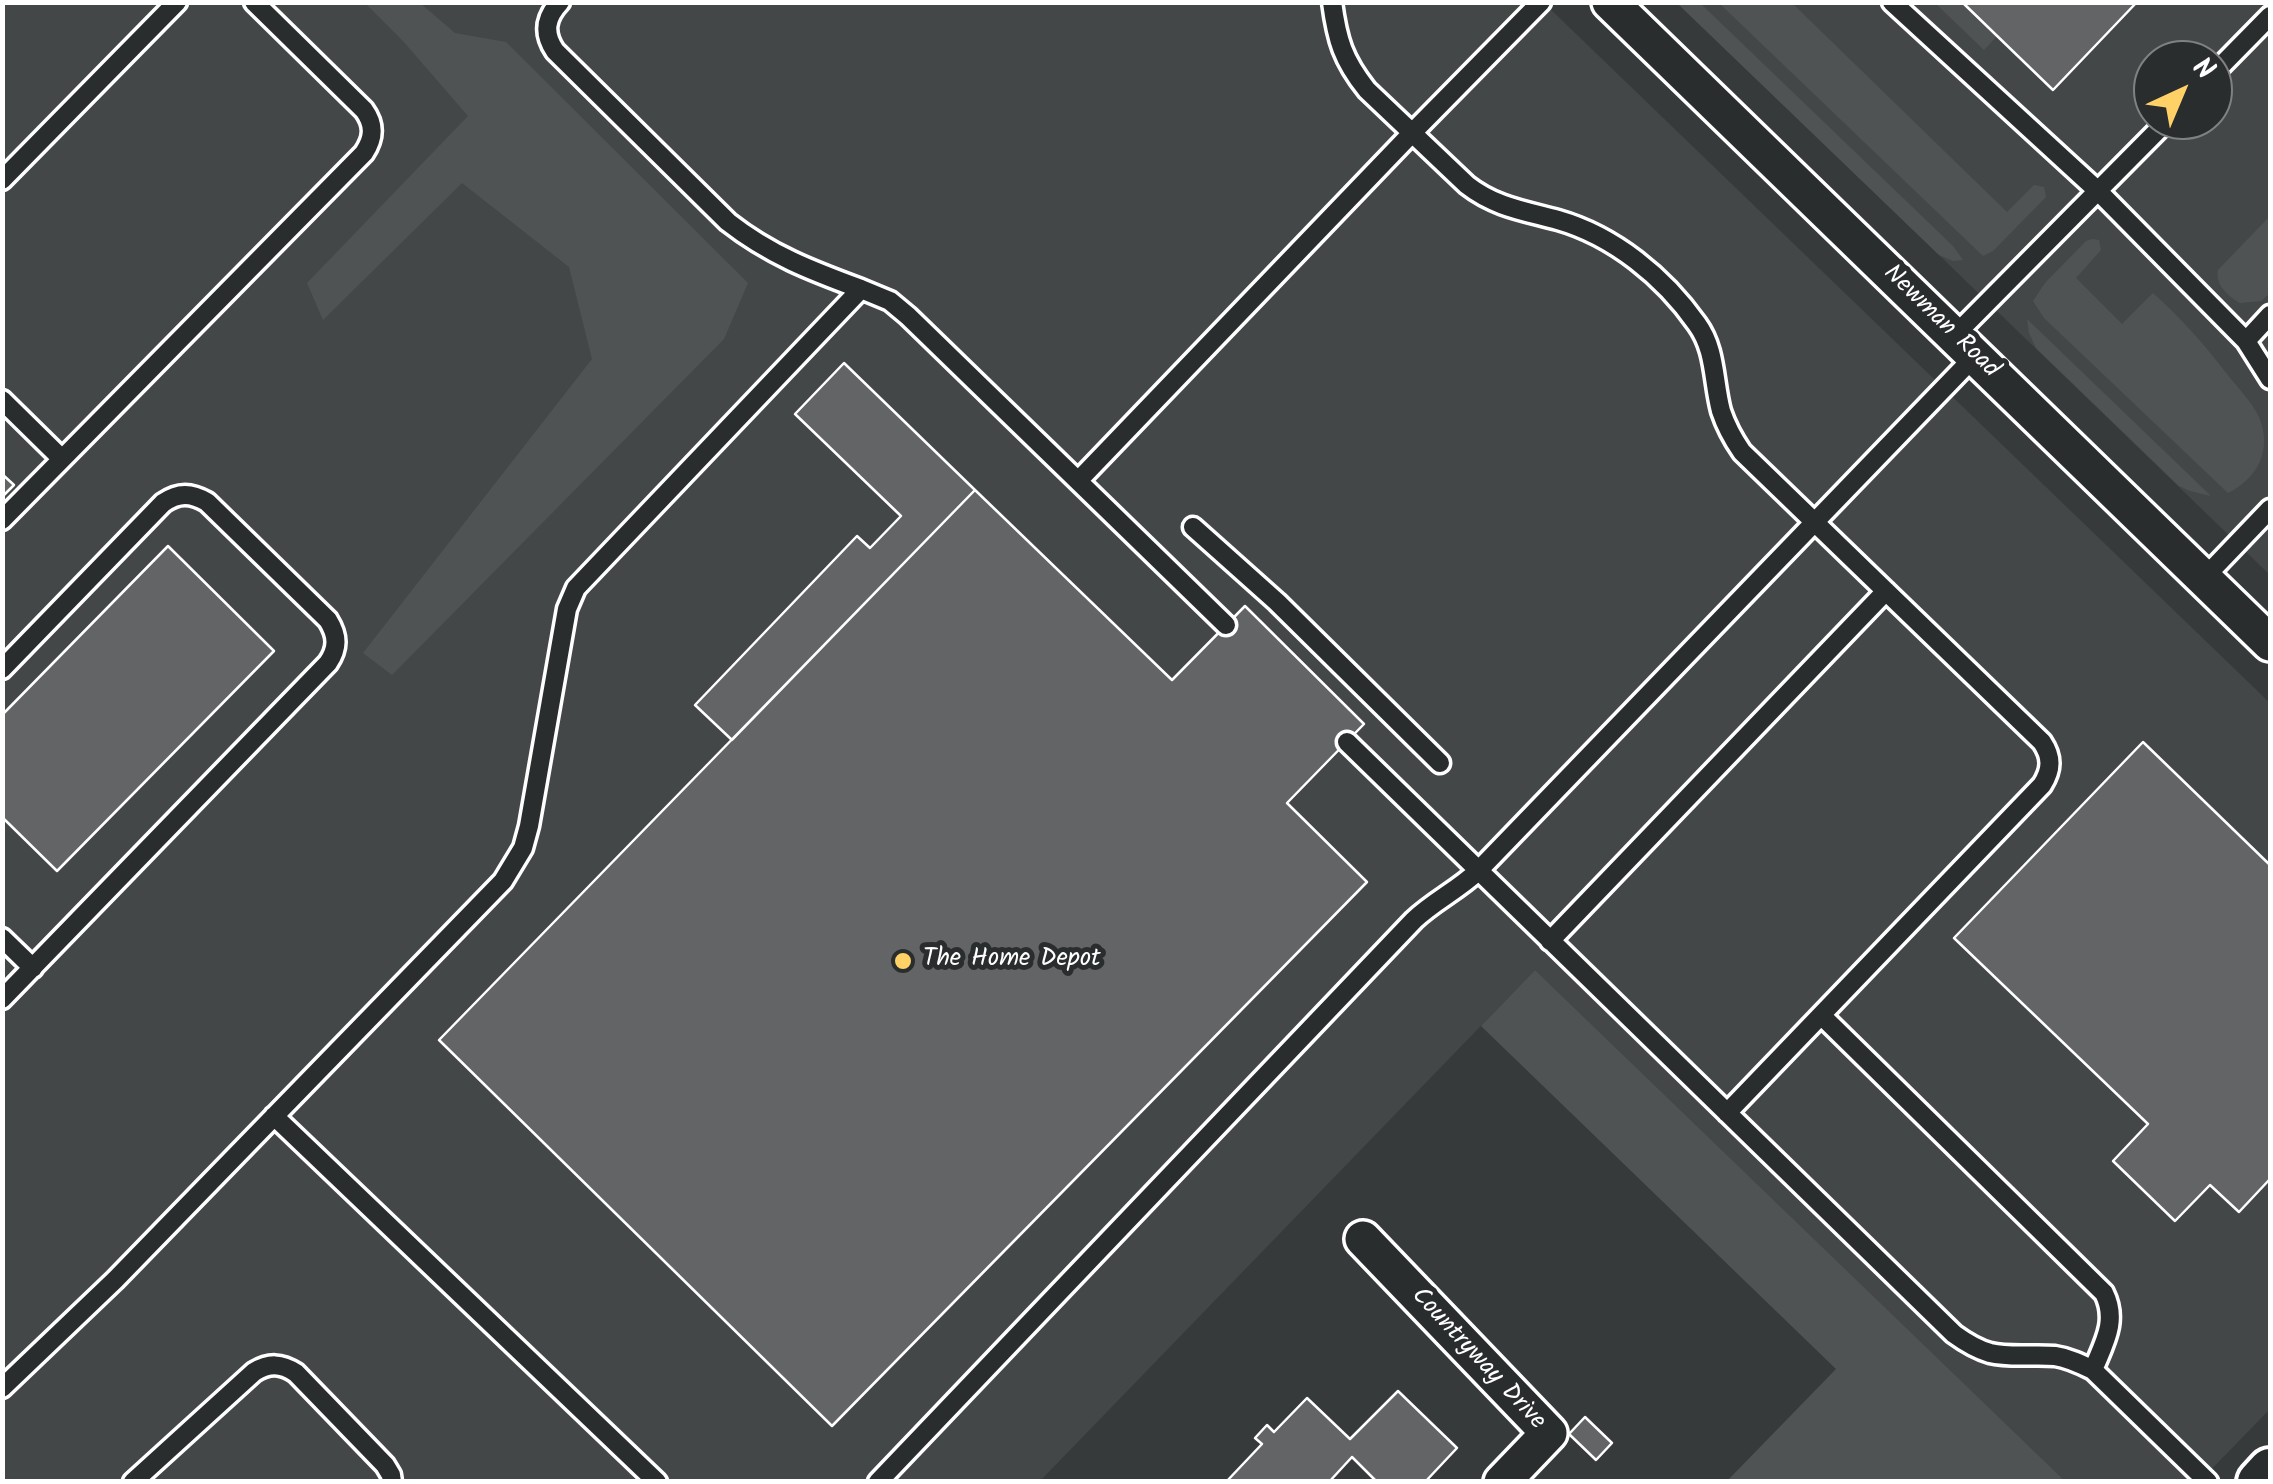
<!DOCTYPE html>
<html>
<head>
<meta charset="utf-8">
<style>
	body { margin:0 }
	#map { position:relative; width:2273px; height:1484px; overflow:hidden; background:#373a3b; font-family:Kalam,sans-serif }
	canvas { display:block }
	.frame { position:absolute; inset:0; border:5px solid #fff; pointer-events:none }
	.north { position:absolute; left:2133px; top:40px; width:100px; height:100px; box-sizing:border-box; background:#2a2d2e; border:2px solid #7f8182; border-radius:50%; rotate:44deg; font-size:28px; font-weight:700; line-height:40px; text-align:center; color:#fff }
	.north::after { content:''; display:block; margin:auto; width:35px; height:45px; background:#ffd166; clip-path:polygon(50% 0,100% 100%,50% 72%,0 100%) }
</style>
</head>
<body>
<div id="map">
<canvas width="2273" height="1484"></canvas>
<div class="frame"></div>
<div class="north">N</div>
</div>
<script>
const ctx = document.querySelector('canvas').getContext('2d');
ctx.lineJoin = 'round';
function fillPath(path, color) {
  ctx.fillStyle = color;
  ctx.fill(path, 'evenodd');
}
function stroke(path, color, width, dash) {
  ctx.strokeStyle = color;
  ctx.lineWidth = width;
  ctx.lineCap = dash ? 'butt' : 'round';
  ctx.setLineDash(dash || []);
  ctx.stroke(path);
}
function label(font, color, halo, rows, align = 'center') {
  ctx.font = font + ' Kalam,sans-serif';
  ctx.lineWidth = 10;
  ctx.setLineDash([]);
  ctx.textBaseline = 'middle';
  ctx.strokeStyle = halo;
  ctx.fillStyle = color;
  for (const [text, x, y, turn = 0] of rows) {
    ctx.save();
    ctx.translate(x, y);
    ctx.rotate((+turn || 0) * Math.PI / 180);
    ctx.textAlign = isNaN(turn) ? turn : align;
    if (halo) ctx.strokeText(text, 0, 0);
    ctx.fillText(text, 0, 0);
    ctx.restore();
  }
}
const built = new Path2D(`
	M3 3H1544L2270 703V1409L2200 1481H2065L1535 970 1040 1481 3 1482Z
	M1677 3H2270V575L1939 255ZM2153 60H2213V120H2153Z`);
const green = new Path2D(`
	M365 3H420L455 33 506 42 748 283 724 339 392 675 363 653 592 359 569 267 462 183 323 320 307 283 468 116 403 41Z
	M1677 3H1700L1953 246 1963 260 1953 261 1939 255Z
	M1719 3H1792L2007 212 2034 185 2044 187 2046 197 1993 251 1983 256Z
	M1935 3H1962L1997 36 1984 50Z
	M2270 216V293L2261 301 2240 303C2228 296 2215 285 2218 270Z
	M2092 239 2099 240 2101 250 2076 278 2122 324 2153 293C2181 318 2204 344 2227 374 2237 387 2252 402 2259 417 2273 450 2257 479 2228 493L2044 318 2033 301 2045 283 2086 241Z
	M2027 319 2211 496 2190 491 2179 486 2036 348 2029 333Z
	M1535 970 2065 1481H1727L1836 1369 1481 1026Z`);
const building = new Path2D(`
	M1962 2H2137L2053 90Z
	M844 363 975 490 732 740 695 705 857 536 870 548 901 516 795 414Z
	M2 474 14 485 2 497Z
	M975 490 1172 680 1245 606 1364 724 1287 803 1367 882 832 1426 439 1040Z
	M168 546 274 651 57 871 2 817V715Z
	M2143 742 2270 865V1179L2239 1212 2210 1185 2175 1221 2113 1161 2148 1124 1954 938Z
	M1398 1391 1457 1448 1425 1482H1377L1352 1457 1329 1482H1226L1262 1444 1255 1438 1267 1425 1274 1432 1307 1398 1350 1439Z
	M1585 1417 1612 1443 1596 1460 1569 1434Z`);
const service = new Path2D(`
	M560 2C545 18 543 33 555 51L728 222C770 255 812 271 861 289
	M1332 2C1337 40 1343 60 1367 90L1467 185C1495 207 1525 211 1558 220 1614 236 1664 277 1697 324 1716 350 1713 381 1721 411 1726 426 1733 439 1742 452L2042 742C2052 757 2052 769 2042 785L1727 1113
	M1892 2 2098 191 2246 341 2270 315
	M2213 74 2270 16
	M2 180 177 2
	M1954 336 2168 120
	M2246 341 2270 379
	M2 400 62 459
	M1078 481 1226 625
	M2 520 364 153C374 138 375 125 364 110L254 2
	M1193 527 1277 602 1440 763
	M2204 578 2270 509
	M2 669 163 503C179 492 191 493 207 502L328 620C338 636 338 648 328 663L2 999
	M1347 742 1954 1334C1965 1342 1976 1349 1990 1353 2011 1358 2033 1354 2055 1356 2069 1358 2081 1364 2093 1370L2208 1482
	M2 938 33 968
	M1550 941 1886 591
	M1821 1015 2104 1293C2118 1321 2104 1343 2093 1370
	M274 1116 657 1482
	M2 1388 115 1280 503 881 523 848 529 826 567 609 576 588 861 289 890 301 908 316 1078 481 1412 133 1541 2
	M133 1482 254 1372C269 1363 281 1363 296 1373L385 1465 391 1475 392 1482
	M878 1482 1414 920C1434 901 1458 890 1478 871L1975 356`);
const minor = new Path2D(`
	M1610 2 2270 643
	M1363 1239 1549 1433 1502 1482`);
const tertiary = new Path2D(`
	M2259 1482 2270 1470`);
const markers = [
	[903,961,10,"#ffd166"]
];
const streetNames = [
	["Newman Road",1940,323,44],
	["Countryway Drive",1477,1360,47]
];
const poiNames = [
	["The Home Depot",923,961]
];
fillPath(built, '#444748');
fillPath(green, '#505354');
fillPath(building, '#636465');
stroke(building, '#fff', 2.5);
stroke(service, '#fff', 25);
stroke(minor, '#fff', 42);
stroke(tertiary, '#fff', 50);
stroke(service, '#2a2d2e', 18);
stroke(minor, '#2a2d2e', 35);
stroke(tertiary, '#2a2d2e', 42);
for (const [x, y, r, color] of markers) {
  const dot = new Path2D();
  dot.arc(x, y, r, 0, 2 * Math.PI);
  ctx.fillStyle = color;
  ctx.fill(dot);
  stroke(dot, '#2a2d2e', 4);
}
label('25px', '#fff', '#2a2d2e', streetNames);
label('25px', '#fff', '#2a2d2e', poiNames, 'left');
</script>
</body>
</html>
